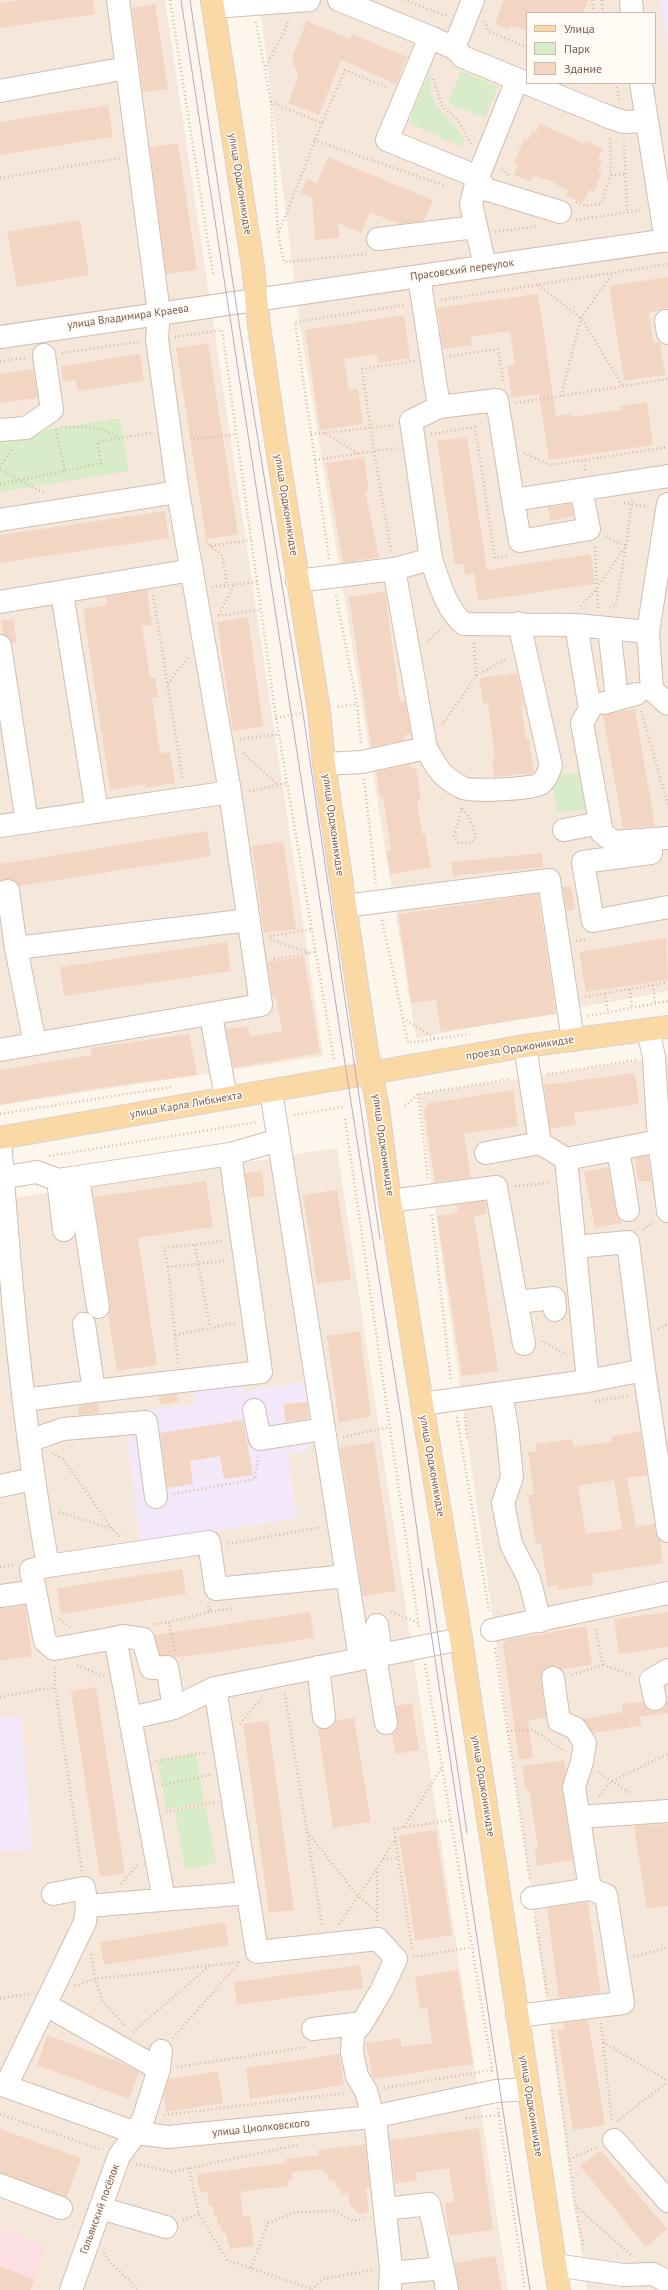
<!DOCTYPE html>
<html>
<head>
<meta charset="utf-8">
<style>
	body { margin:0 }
	#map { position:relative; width:668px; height:2290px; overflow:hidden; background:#fdf6ec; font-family:"PT Sans",sans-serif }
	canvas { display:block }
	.legend { position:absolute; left:526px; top:12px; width:130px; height:72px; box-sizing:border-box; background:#fffaf3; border:1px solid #cabbb1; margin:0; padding:5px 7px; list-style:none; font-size:12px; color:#7a5c4d }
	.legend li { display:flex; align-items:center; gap:8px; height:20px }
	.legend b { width:20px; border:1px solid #cabbb1 }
</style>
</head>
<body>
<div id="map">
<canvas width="668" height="2290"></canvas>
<ul class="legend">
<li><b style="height:5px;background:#fbd9a5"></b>Улица</li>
<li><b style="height:11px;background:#d8ecc9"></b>Парк</li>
<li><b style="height:11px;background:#f3d5c3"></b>Здание</li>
</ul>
</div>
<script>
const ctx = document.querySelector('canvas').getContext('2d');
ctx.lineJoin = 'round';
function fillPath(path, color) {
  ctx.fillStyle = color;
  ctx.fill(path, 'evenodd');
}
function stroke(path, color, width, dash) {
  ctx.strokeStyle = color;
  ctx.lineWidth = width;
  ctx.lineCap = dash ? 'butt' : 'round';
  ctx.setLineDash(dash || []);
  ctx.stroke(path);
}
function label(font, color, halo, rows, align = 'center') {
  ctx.font = font + ' "PT Sans",sans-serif';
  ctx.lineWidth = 3;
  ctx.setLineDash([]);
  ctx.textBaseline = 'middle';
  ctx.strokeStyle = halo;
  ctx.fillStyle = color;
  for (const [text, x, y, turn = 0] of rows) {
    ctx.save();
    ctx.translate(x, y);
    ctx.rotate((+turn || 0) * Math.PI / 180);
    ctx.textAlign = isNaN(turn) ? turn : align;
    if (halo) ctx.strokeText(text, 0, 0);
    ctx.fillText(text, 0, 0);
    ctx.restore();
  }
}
const residential = new Path2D(`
	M0 0H165L323 1056 0 1105Z
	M259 0H668V991L416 1038 300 325ZM527 13H655V83H527Z
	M668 1056V2290H587L419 1094Z
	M337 1148 508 2290H0V1200Z`);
const education = new Path2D(`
	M660 0H668V55Z
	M307 1381 312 1442 305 1452 288 1454 297 1518 140 1544 127 1438 138 1436 135 1411 195 1404 193 1392 242 1384 244 1391Z
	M21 1716 32 1850 0 1852V1717Z`);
const medical = new Path2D(`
	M0 2229 46 2246 30 2290H0Z`);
const green = new Path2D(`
	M430 71C431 78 430 87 431 94 437 113 459 123 465 143L463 147 411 124 412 112Z
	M461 71 498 86 485 118 448 103Z
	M120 418 129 471 0 492V437Z
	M582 772 588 809 557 813 551 777Z
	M196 1754 204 1803 166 1809 158 1760Z
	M206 1806 216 1863 185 1869 175 1811Z`);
const building = new Path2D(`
	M17 0H93L95 14 0 28V3Z
	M504 0H588L583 13H527V30L510 26 508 29 495 24Z
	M155 4 168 89 143 92 132 8Z
	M307 21 350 39 352 34 407 57 396 84 341 60 319 115 288 103 298 78 292 57Z
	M108 105 113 137 0 155V122Z
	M539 123 584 144 585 141 603 148 598 159 602 161 598 170 602 172 594 192 589 190 583 203 566 196 568 191 551 181 533 176 531 182 514 175 518 165 514 163 524 139 528 140 532 131 536 132Z
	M178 143 197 270 166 274 150 147Z
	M328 157 433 200 424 221 399 224 370 212 361 233 338 223 339 238 315 240 312 197 301 193 307 179 317 183Z
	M80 220 89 275 17 287 7 232Z
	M668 277V308L649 313 653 343 660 342 665 375 624 381 609 286Z
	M538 294 556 416 570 414 571 417 621 410 620 406 647 402 653 445 549 460 539 394 512 398 507 366 515 365 510 331 471 337 472 345 443 349 437 308Z
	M404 315 410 358 378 363 377 354 344 359 349 390 358 389 363 424 320 430 305 330Z
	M208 343 238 534 206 539 176 348Z
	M140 354 144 381 77 391 76 380 63 382 61 366Z
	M33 369 38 398 0 403V374Z
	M467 437 487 570 591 554 595 584 478 601 474 573 465 575 464 564 455 565 437 441Z
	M364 457 369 490 365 491 379 557 343 563 326 463Z
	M571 504 574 516 550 521 548 507Z
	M165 511 169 538 0 563V535Z
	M147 590 152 625 142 626 150 678H155L158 697 152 698 160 753 170 752 175 783 145 788V784L110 790 83 609 107 605 106 597Z
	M385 591 400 702 405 701 411 734 405 735V740L371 747 349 597Z
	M248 617 263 726 233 731 217 622Z
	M14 619 16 643 12 644 9 638 3 634 1 620Z
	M517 673 524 705H521L526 739H529L534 773 494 777 492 759 495 758 488 703 483 704 479 678Z
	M635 709 655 826 623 829 603 715Z
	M410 764 411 769 416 768 421 800H417L422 834 425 833 431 868 390 874 386 851 391 850 383 797 380 798 376 772Z
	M207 831 211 856 19 886 11 879 0 880V864Z
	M283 841 296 929 264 933 252 846Z
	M542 853 543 867 453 876 451 862Z
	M571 886 575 910 566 911 563 887Z
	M538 894 556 1014 441 1032 436 1000 411 1003 398 914Z
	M666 938 668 980 586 992 579 952Z
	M227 942 231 971 64 996 60 967Z
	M304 956 320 1053 233 1068 226 1029 248 1026 250 1036 282 1031 276 997 273 998 267 962Z
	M189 1034 197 1075 93 1089 0 1105V1070L92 1055 91 1048Z
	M635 1073 639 1104 574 1113 576 1125 550 1129 544 1085Z
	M513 1090 518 1126 464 1134 471 1178 435 1182 424 1111 429 1103Z
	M648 1156 651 1181 638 1182 635 1158Z
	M608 1167 616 1212 622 1223 595 1228 584 1172Z
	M262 1171 265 1196 249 1198 245 1173Z
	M206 1181 213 1227 138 1238 157 1365 117 1371 108 1314 110 1305 94 1197Z
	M337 1190 351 1279 317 1284 303 1195Z
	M485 1201 487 1214 474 1216 498 1371 462 1376 437 1216 458 1213 457 1205Z
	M360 1331 371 1416 339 1423 327 1336Z
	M177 1394 178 1402 160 1404 159 1396Z
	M307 1402 309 1419 285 1422 284 1404Z
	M98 1403 99 1413 79 1415 78 1406Z
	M243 1420 253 1475 224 1479 220 1456 190 1461 193 1484 167 1488 160 1433Z
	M640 1431 647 1475 627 1478 636 1527 654 1524 656 1533 660 1540 663 1563 592 1574 593 1585 558 1590 557 1585 548 1587 541 1543 536 1544 528 1495 534 1494 528 1452 537 1451 535 1444 572 1439 573 1447 613 1441 612 1436ZM614 1480 622 1529 586 1534 578 1486Z
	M374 1442 396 1591 363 1596 340 1447Z
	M182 1569 186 1594 61 1614 57 1588Z
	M25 1605 32 1656 0 1661V1609Z
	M310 1612 314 1638 189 1656 175 1657 160 1655 154 1635Z
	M668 1612V1647L619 1654 614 1619Z
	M586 1626 592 1665 561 1669 552 1666 545 1668 541 1680 546 1718 528 1720 533 1758 519 1760 503 1645 506 1640Z
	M96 1687 125 1873 100 1877 71 1691Z
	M668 1699V1713L640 1717 641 1726 593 1733 583 1719 623 1712 622 1704 643 1702 651 1711H658L664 1708Z
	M412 1703 419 1750 395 1754 392 1734 398 1727 396 1706Z
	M354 1718 371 1822 333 1828 318 1728 326 1729 332 1727 336 1720Z
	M268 1721 294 1910 269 1913 243 1724Z
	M564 1760 566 1772 562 1789 573 1860 537 1866 535 1849 538 1848 529 1790H526L522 1766Z
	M668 1824V1906L647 1909 634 1826Z
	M436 1830 452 1935 415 1941 399 1835Z
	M588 1902 601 1993 559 1998 547 1908Z
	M225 1922 229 1945 104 1965 100 1942Z
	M360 1965 363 1988 237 2005 234 1982Z
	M458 1970 473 2064 373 2079 366 2043 400 2038 402 2047 432 2043 427 2008 420 2009 415 1977Z
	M588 2020 605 2125 573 2130 557 2030 564 2029 563 2023Z
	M47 2035 122 2063 139 2072 129 2099 37 2065Z
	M339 2054 344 2085 250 2099 246 2068Z
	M218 2071 223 2103 166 2112 164 2095 169 2079Z
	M479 2128 493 2230 449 2236 445 2203 454 2202 449 2168 416 2173 417 2181 395 2184 390 2140Z
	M0 2129 81 2158 67 2197 0 2173Z
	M365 2144 370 2187 366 2188 369 2212 359 2214 350 2205 348 2193 341 2194V2188L337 2189 335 2180 329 2181 328 2173 324 2174V2169L292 2172 293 2179 288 2180 289 2186 240 2192 243 2217 250 2216 254 2246 230 2249 225 2232 222 2234 221 2225H217V2216L214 2217 213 2206H209L208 2192 202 2193 197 2182 198 2174 285 2163V2159L319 2155 318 2150Z
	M601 2151 667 2229 646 2247 580 2166Z
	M495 2256 502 2290H459L455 2263Z
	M0 2267 34 2279 30 2290H0Z`);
const path = new Path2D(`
	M170 0 213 274
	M404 0 447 16
	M592 0 594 13
	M602 0 603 13
	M485 21 488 31 527 47
	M256 22 271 102 278 234 284 262 366 254
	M266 66 288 24 286 20
	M433 79 443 108 452 114 461 125 471 144
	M616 83 619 100
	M271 102 322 123 345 70 388 88
	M314 140 446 186
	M624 141 627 212
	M502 169 510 176
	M611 175 626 174
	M0 178 120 158
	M576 202 586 206 601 204 611 175 610 136
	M576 220 642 210
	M279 232 322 123
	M495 232 538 226
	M538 285 581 318 623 386
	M441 300 668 264
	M175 337 222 330 276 718 334 1060
	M62 353 138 342
	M450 356 498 349 504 384
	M0 361 25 358
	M561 396 581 318 613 273
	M516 403 668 379
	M61 427C85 427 98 425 119 438
	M325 433 393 425
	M311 434 325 433 359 454
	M431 434 475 427 495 558 509 556
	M190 437 196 439 237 434
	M524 453 550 465 668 447
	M315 460 396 448
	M584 461 585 470
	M0 467 13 448
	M0 470 44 493
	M65 471 101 463 97 442 151 433
	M0 484 65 471 56 429
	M624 503 648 507
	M606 537 626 546 616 605 608 609
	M206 542 222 555 227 585
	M211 546 252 540
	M595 547 598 610
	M391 551 374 452 362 369 414 361
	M329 559 295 322 405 305
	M212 587 257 582
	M153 595 183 780
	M336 596 357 704 361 744
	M581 606 597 588 626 546 632 501
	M219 615 234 585
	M218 616 261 610
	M427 642 442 628
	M474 643 476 676
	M168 684 188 657
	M338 707 357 704
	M641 711 668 805
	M276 718 301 713
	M442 725 476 676 508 658
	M240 739 279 734
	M243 753 278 785
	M364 779 376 884
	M249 791 288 783
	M462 809 469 817 476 836 470 843H458L454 836 462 807
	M382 920 408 1043 470 1034
	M270 936 313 929
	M270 939 309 953
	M576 941 587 939
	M274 959 317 952
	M653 985 655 1003
	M630 989 632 1008
	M605 993 608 1013
	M585 997 668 982
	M588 1016 668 1001
	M403 1018 436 1039
	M548 1074 636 1060
	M418 1094 428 1178
	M405 1106 418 1094 511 1079
	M0 1114 171 1087
	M294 1115 343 1107
	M345 1119 419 1628
	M49 1156 258 1122
	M515 1186 550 1183
	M432 1215 451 1382
	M643 1230 653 1222
	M195 1245 210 1327
	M168 1267 164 1248 223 1241
	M658 1329 668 1324
	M175 1335 235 1323
	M542 1341 567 1355
	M178 1363 168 1267 226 1261
	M595 1401 629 1396
	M457 1417 489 1611
	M465 1417 467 1438
	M343 1437 390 1427
	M52 1453 63 1459 113 1530 121 1537
	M174 1494 255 1479 258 1457
	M59 1512 113 1529
	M228 1544 322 1527
	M0 1567 13 1565
	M208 1606 209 1612 234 1608
	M391 1612 418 1623
	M60 1619 70 1627
	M169 1622 175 1651
	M153 1624 169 1622 209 1612 211 1607
	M495 1648 530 1880
	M425 1664 493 2074
	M77 1665 104 1676
	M603 1665 633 1675
	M55 1668V1687L82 1871
	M572 1675 603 1665 595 1628
	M285 1694 322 1926
	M0 1697 55 1687
	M240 1724 261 1699
	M507 1731 533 1730 565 1751
	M156 1761 207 1752
	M598 1772 632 1794
	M162 1785 210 1775
	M599 1796 612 1781 668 1754
	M166 1812 214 1802
	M404 1827 442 1767
	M307 1832 358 1896 377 1912
	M383 1859 396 1838
	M121 1884 139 1863
	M535 1917 547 1993
	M377 1921V1868L383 1859 399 1858
	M339 1924 377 1869
	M412 1948 394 1829 451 1820
	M91 1954 95 1979 240 1962
	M413 1957 472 1947
	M634 1957 668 1947
	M75 1986 95 1979 103 2002 126 2027
	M0 1998 29 1994
	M601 2023 612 2122
	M552 2030 575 2206 584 2250
	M133 2032 209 1966
	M173 2038 241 1961
	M603 2042 668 2081
	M177 2067 307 2047
	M384 2088 492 2070
	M498 2108 525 2290
	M0 2114 102 2150
	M164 2115 346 2093
	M466 2118 499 2115
	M617 2121 668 2082
	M569 2159 598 2147
	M136 2164 172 2172 297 2145
	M189 2168 199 2214 227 2260 312 2289
	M576 2206 632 2256
	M183 2220 199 2214
	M104 2253 109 2261 139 2290
	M251 2268 268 2223 296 2212 335 2211 353 2221 367 2217
	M312 2290 323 2279 373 2270`);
const minor = new Path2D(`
	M339 0 430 37 387 140 478 177 517 80
	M631 0 632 13
	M213 7 309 0
	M430 37 454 48 463 57 609 117 624 122 646 121
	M454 48 473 0
	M641 83 666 241
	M0 91 127 68
	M378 239 475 227
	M485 266 471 204 478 177 485 189 560 212
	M668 321H666L668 333
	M0 337 668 240
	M439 407 497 400 513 500 668 476
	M0 430 26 428 52 410 44 355
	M513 500 520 541 589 529 581 490
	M0 520 178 492
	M431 559C439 581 445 608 464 624L576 625 648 632 668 504
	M297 581 394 569 431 559 411 421 439 407 419 276
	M62 593 97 812
	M0 602 192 570
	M576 625 590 709 582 723 602 833 614 842 668 838
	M609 628 617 698
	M648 632 652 690 668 704
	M0 646 27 822
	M604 703 636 694
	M426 748C437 768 441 777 463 788 471 792 532 789 540 784 546 780 548 773 551 766L519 623
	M324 764 362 762 426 748 394 569
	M0 826 230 792
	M564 830 600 823
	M651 853 583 862 593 921 668 907
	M0 893 8 891 16 948
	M345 906 549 880 573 1040
	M211 1016 226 1098
	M648 1030 654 1057 659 1141 668 1211
	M35 1044 16 948 249 920
	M525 1046 540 1143 566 1159 659 1141
	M0 1050 261 1005 230 792 178 492 157 339 159 313 118 0
	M271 1091 360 1659
	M0 1138C10 1281 23 1425 48 1566L209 1542 216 1589 347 1576
	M618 1149 628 1210
	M486 1153 540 1143
	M566 1159 588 1381
	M78 1177 98 1307
	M0 1178 37 1172 58 1180 230 1154 279 1140
	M58 1180 64 1230
	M390 1201 496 1187 524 1344
	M575 1247 628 1242 644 1370 668 1531
	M517 1302 554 1298 555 1310
	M84 1324 94 1391 261 1372 230 1154
	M501 1394 507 1427 512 1477 503 1503 511 1544 529 1579 540 1621
	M24 1400 94 1391
	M422 1404 588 1381 644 1370
	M254 1410 260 1439 324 1429
	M29 1441 63 1429 146 1422 156 1497
	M0 1486 33 1479
	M48 1566 31 1570 45 1641 54 1649 115 1638 164 1899
	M0 1596 35 1591
	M377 1625 381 1655
	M492 1630 668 1593
	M115 1638 122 1636 143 1639 151 1668 167 1667 174 1708
	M375 1656 386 1723
	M318 1667 324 1717
	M215 1688 257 1952 378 1939 396 1959 381 1991 362 2023 313 2029
	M655 1699 651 1680 668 1670
	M131 1718 174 1708 215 1688 461 1639
	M580 1817 668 1811
	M532 1898 590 1889
	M87 1906 248 1893
	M46 2005 159 2069
	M517 2016 623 2003 606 1895 590 1889 574 1787 582 1762 585 1743 575 1728 559 1721 553 1678
	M362 2023 353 2034 352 2052 357 2076 366 2091 376 2128 391 2268 390 2290
	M0 2084 136 2133 168 2137 372 2117 496 2091 528 2089
	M6 2086 85 1922 87 1906 84 1888 53 1894
	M614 2140 668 2201
	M0 2185 61 2208
	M100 2208 166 2227
	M385 2209 429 2204 443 2268
	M555 2265 623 2275 653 2274 668 2282
	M392 2273 443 2268 447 2290
	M71 2290 119 2156 136 2133 144 2117 159 2069 161 2051`);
const major = new Path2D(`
	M212 0 253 267 259 326 276 442 319 711 324 764 367 1052 378 1108 390 1201 422 1404 459 1626 559 2290
	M0 1138 525 1046 668 1027`);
const tram = new Path2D(`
	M181 0 353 1115 403 1429 431 1632 530 2290
	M190 0 241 336 303 713 380 1239
	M428 1568 467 1833`);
const streetNames = [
	["улица Орджоникидзе",240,184,81],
	["Прасовский переулок",462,270,-8],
	["улица Владимира Краева",128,317,-8],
	["улица Орджоникидзе",286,505,81],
	["улица Орджоникидзе",333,825,82],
	["проезд Орджоникидзе",520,1048,-9],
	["улица Карла Либкнехта",186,1105,-10],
	["улица Орджоникидзе",383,1145,82],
	["улица Орджоникидзе",432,1466,80],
	["улица Орджоникидзе",483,1786,81],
	["улица Орджоникидзе",531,2106,81],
	["улица Циолковского",261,2128,-6],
	["Гольянский посёлок",100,2209,-70]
];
fillPath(residential, '#f5e8da');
fillPath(education, '#f3e8fa');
fillPath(medical, '#fbdfe3');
fillPath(green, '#d8ecc9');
fillPath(building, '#f3d5c3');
stroke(minor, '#d1beb0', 24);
stroke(major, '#dad1cd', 24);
stroke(path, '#d9b8a5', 2.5, [1, 3]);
stroke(minor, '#fff', 22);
stroke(major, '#fbd9a5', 22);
stroke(tram, '#b9a8c9', 1);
label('11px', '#7a5c4d', '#fffaf3', streetNames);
</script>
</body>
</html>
